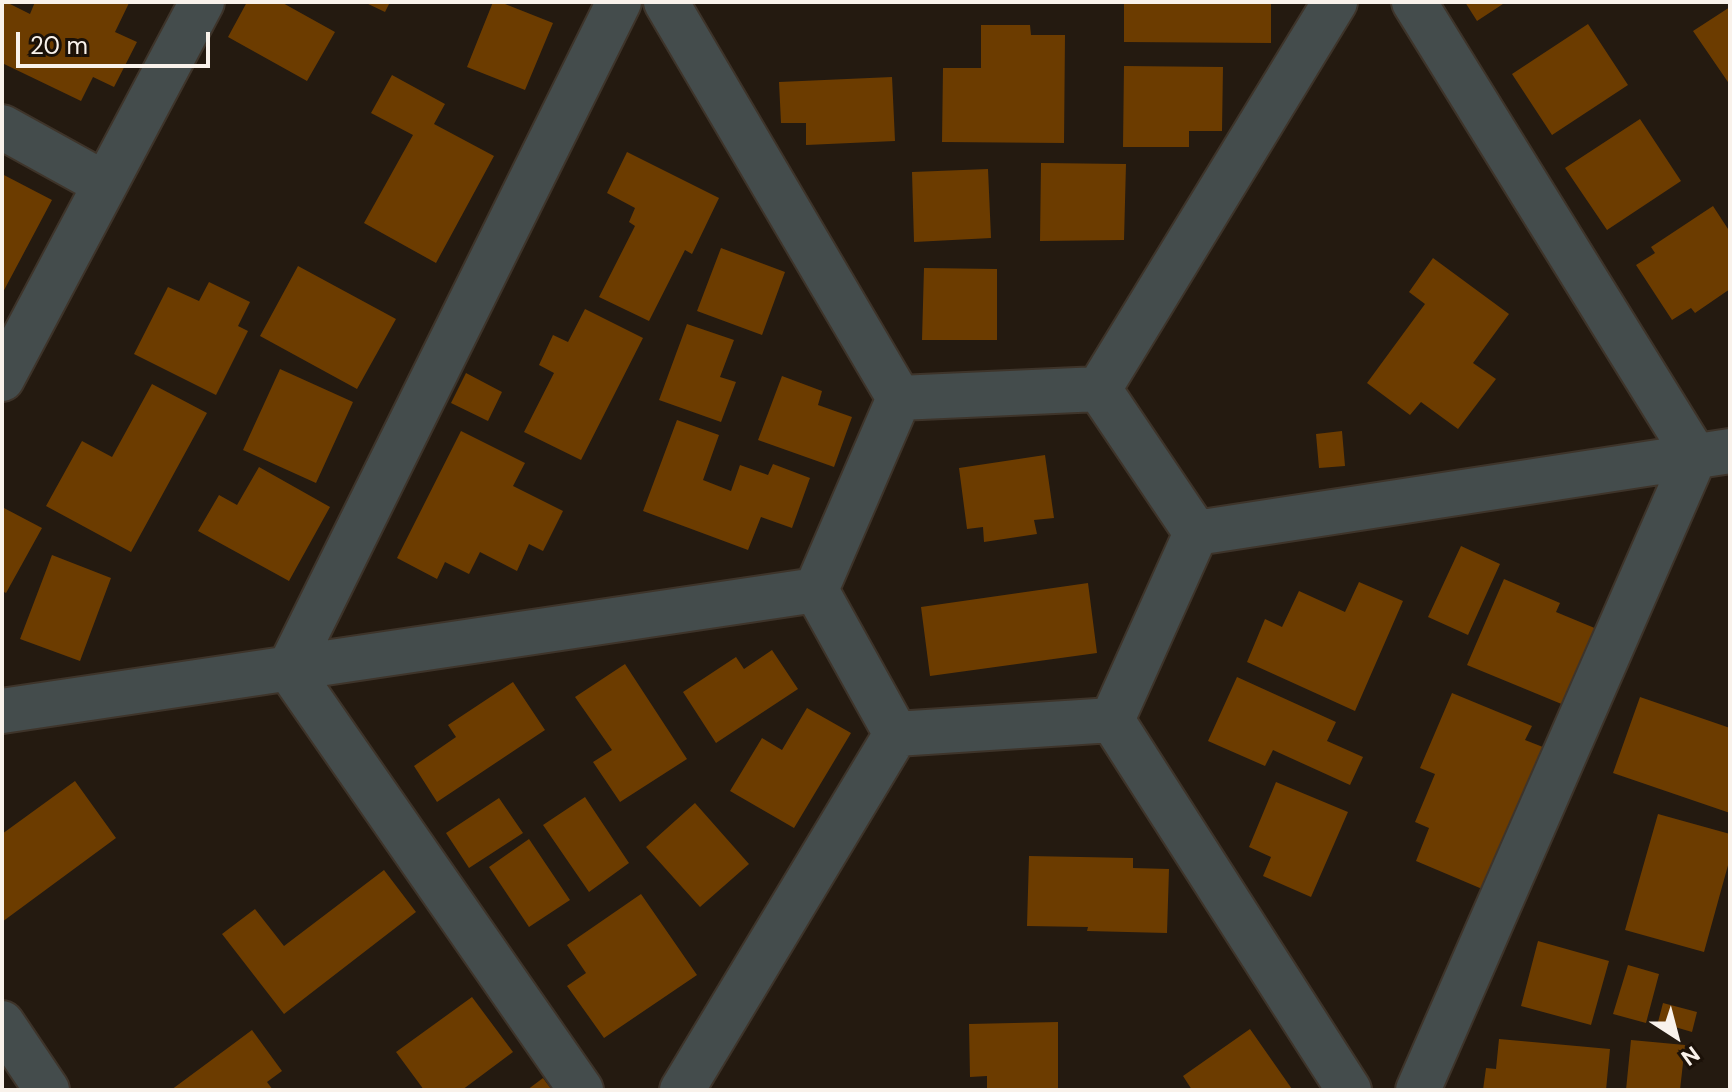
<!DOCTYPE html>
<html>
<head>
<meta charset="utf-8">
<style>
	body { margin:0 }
	#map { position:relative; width:1732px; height:1092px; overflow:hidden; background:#241a10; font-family:"DM Sans",sans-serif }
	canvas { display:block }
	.frame { position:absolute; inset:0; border:4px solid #f9f2eb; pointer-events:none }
	.north { position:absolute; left:1636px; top:996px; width:80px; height:80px; -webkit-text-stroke:6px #1b1108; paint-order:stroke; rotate:144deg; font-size:22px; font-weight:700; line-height:32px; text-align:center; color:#f9f2eb }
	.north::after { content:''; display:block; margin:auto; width:28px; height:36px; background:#f9f2eb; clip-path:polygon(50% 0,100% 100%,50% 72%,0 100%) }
	.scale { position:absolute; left:16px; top:32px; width:194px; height:36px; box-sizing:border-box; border:4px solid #f9f2eb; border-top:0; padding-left:10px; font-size:24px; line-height:28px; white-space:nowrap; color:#f9f2eb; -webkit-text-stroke:6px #1b1108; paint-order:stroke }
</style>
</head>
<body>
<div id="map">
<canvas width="1732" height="1092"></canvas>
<div class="frame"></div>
<div class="north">N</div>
<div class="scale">20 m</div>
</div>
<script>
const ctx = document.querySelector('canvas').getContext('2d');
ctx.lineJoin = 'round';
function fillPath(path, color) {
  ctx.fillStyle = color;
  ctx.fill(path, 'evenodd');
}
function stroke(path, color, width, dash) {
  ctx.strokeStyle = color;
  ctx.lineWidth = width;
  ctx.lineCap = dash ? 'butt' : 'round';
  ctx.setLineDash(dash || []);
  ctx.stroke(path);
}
const building = new Path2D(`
	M2 2H6L30 14 35 2 129 3 115 32 137 42 114 87 93 77 81 101 2 63Z
	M247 2H281L335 32 307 81 228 37Z
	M364 2H390L385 12Z
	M493 2H500L553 23 525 90 467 67Z
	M1124 2H1271V43L1124 42Z
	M1465 2H1506L1477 21Z
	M1730 7V85L1693 31Z
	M1588 24 1628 85 1552 135 1512 74Z
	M981 25H1030L1031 35H1065L1064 143 942 142 943 68H981Z
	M1124 66 1223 67 1222 131H1189V147H1123Z
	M392 75 445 104 434 124 494 156 436 263 364 223 413 135 371 113Z
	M892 77 895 141 806 145V123H781L779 82Z
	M1640 119 1681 181 1607 230 1565 168Z
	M627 152 719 198 692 254 685 250 649 321 599 297 635 226 629 222 635 208 607 193Z
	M1041 163 1126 164 1124 240 1040 241Z
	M988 169 991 238 914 242 912 172Z
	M2 174 52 200 2 294Z
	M1713 206 1730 232V289L1695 313 1691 308 1672 320 1636 265 1655 253 1651 247Z
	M721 248 785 272 762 335 697 311Z
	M1433 258 1509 314 1473 363 1496 379 1458 429 1421 402 1410 415 1367 383 1425 304 1409 292Z
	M298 266 396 319 357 389 260 336Z
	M924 268 997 269V340H922Z
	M209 282 250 302 238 326 248 331 216 395 134 354 168 287 199 301Z
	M585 309 643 338 581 460 524 432 554 373 539 365 553 335 568 342Z
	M687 324 734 340 720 377 736 382 721 422 659 400Z
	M280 369 353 402 316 483 243 450Z
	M466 373 502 392 488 421 451 403Z
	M782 376 822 391 818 405 852 417 834 467 758 440Z
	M152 384 207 413 131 552 46 506 82 441 112 457Z
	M677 420 719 435 703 480 731 491 740 465 768 475 773 464 810 478 792 528 761 517 748 550 643 511Z
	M461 431 525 463 513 486 563 511 543 551 529 544 517 571 480 552 469 574 445 562 437 579 397 558Z
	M1342 431 1345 466 1319 468 1316 434Z
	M1045 455 1054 518 1034 520 1037 534 984 542 983 527 967 529 959 468Z
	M259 467 330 507 289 581 198 531 219 495 237 505Z
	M2 507 42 528 6 593 2 591Z
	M1461 546 1500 564 1468 635 1428 617Z
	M52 555 111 578 80 661 20 639Z
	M1504 579 1560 603 1556 612 1597 629 1564 705 1467 665Z
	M1359 582 1403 601 1355 711 1247 662 1265 619 1282 627 1299 591 1345 612Z
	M1088 583 1097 653 930 676 921 607Z
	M772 650 798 689 716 743 683 692 736 657 744 669Z
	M625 664 687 759 620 802 593 762 612 750 575 697Z
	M1237 677 1336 722 1327 741 1363 757 1350 785 1273 750 1265 766 1208 741Z
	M513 682 545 730 437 802 414 766 456 737 448 725Z
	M1452 693 1532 726 1525 740 1548 749 1487 891 1416 861 1429 828 1415 822 1435 774 1420 768Z
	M1640 697 1730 728V813L1613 773Z
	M807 708 851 733 794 828 730 791 762 738 782 750Z
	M75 781 116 838 2 922V834Z
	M1276 782 1348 812 1311 897 1263 876 1271 857 1249 847Z
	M585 797 629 863 589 892 543 825Z
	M499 798 523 833 469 868 446 833Z
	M695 803 749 864 700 907 646 847Z
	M1658 814 1730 834V858L1704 952 1625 930Z
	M529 839 570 900 529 927 489 867Z
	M1029 856 1133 858V868L1169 869 1167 933 1087 931 1088 927 1027 926Z
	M384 870 416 912 284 1014 222 934 255 909 284 946Z
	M641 894 697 975 604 1038 567 986 586 973 567 945Z
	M1538 941 1609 961 1591 1025 1521 1006Z
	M1628 965 1659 974 1646 1023 1613 1014Z
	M472 997 513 1052 462 1090H424L396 1052Z
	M1663 1003 1697 1012 1692 1032 1658 1022Z
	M1058 1022V1090H987V1076L970 1077 969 1024Z
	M1250 1029 1292 1089 1192 1090 1183 1076Z
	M252 1030 282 1071 267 1082 273 1090H171Z
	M1499 1039 1610 1049 1606 1090H1483L1486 1068 1496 1069Z
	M1631 1040 1685 1045 1680 1090H1626Z
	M543 1078 552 1090H527Z`);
const street = new Path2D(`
	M666 2 899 398
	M1414 2 1695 456 1418 1090
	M2 127 105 184
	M2 379 202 2
	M1099 389 1196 533 1112 720 896 734 816 590 899 398Z
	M1099 389 1335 2
	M1196 533 1730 451
	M2 711 816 590
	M1112 720 1349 1090
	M2 1023 47 1090
	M581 1090 289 669 619 2
	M682 1090 896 734`);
fillPath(building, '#6c3c00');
stroke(street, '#3e342a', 48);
stroke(street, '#444c4c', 44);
</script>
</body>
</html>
